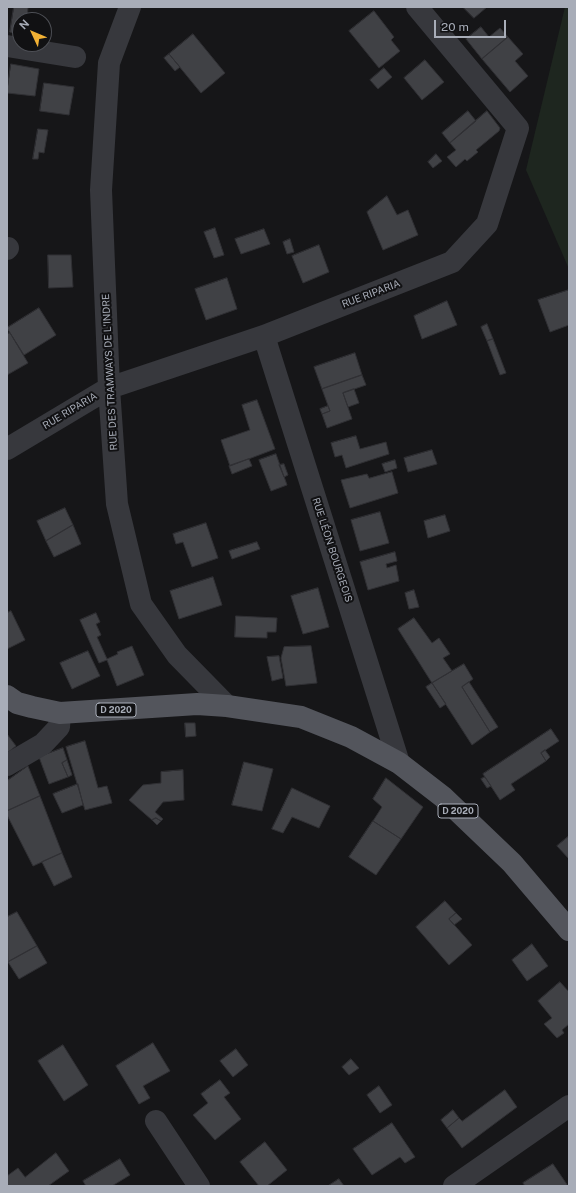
<!DOCTYPE html>
<html>
<head>
<meta charset="utf-8">
<style>
	body { margin:0 }
	#map { position:relative; width:576px; height:1193px; overflow:hidden; background:#161618; font-family:"Public Sans",sans-serif }
	canvas { display:block }
	.frame { position:absolute; inset:0; border:8px solid #a8adb8; pointer-events:none }
	.north { position:absolute; left:12px; top:12px; width:40px; height:40px; box-sizing:border-box; background:#111113; border:1px solid #4d4f55; border-radius:50%; rotate:314deg; font-size:11px; font-weight:700; line-height:16px; text-align:center; color:#a8adb8 }
	.north::after { content:''; display:block; margin:auto; width:14px; height:18px; background:#f2b134; clip-path:polygon(50% 0,100% 100%,50% 72%,0 100%) }
	.scale { position:absolute; left:434px; top:20px; width:72px; height:18px; box-sizing:border-box; border:2px solid #a8adb8; border-top:0; padding-left:5px; font-size:12px; line-height:14px; white-space:nowrap; color:#a8adb8; -webkit-text-stroke:3px #111113; paint-order:stroke }
</style>
</head>
<body>
<div id="map">
<canvas width="576" height="1193"></canvas>
<div class="frame"></div>
<div class="north">N</div>
<div class="scale">20 m</div>
</div>
<script>
const ctx = document.querySelector('canvas').getContext('2d');
ctx.lineJoin = 'round';
function fillPath(path, color) {
  ctx.fillStyle = color;
  ctx.fill(path, 'evenodd');
}
function stroke(path, color, width, dash) {
  ctx.strokeStyle = color;
  ctx.lineWidth = width;
  ctx.lineCap = dash ? 'butt' : 'round';
  ctx.setLineDash(dash || []);
  ctx.stroke(path);
}
function label(font, color, halo, rows, align = 'center') {
  ctx.font = font + ' "Public Sans",sans-serif';
  ctx.lineWidth = 4;
  ctx.setLineDash([]);
  ctx.textBaseline = 'middle';
  ctx.strokeStyle = halo;
  ctx.fillStyle = color;
  for (const [text, x, y, turn = 0] of rows) {
    ctx.save();
    ctx.translate(x, y);
    ctx.rotate((+turn || 0) * Math.PI / 180);
    ctx.textAlign = isNaN(turn) ? turn : align;
    if (halo) ctx.strokeText(text, 0, 0);
    ctx.fillText(text, 0, 0);
    ctx.restore();
  }
}
const green = new Path2D(`
	M565 7H569V269L526 170Z`);
const building = new Path2D(`
	M14 7H28L27 20H20V34L10 32Z
	M463 7H487L474 18Z
	M374 11 394 37 391 40 400 51 379 68 349 31Z
	M481 27 489 37 500 28 508 37 482 59 466 39Z
	M193 34 225 73 201 93 169 54Z
	M508 37 523 54 515 61 528 76 510 92 482 59Z
	M169 54 180 67 175 71 164 58Z
	M425 60 444 82 422 100 404 78Z
	M11 64 39 69 35 96 7 93Z
	M384 68 392 77 378 89 370 80Z
	M44 83 74 87 69 115 40 111Z
	M468 111 476 121 450 143 442 133Z
	M487 111 500 128 499 131 476 150 478 152 467 161 465 159 456 167 447 157 456 150 450 143Z
	M38 129 48 130 44 153 39 152 38 159H33Z
	M436 154 442 161 433 168 428 162Z
	M387 196 397 215 408 210 418 235 383 250 367 212Z
	M215 228 224 255 214 258 204 232Z
	M264 229 270 244 241 254 235 239Z
	M290 239 294 252 287 254 283 242Z
	M319 245 329 272 303 283 292 256Z
	M48 255H71L73 287 49 288Z
	M227 278 237 309 206 320 195 289Z
	M569 290V325L550 332 538 300Z
	M447 301 457 325 422 339 414 316Z
	M39 308 56 335 24 355 7 328Z
	M487 324 493 339 487 341 481 327Z
	M10 333 28 363 7 375V334Z
	M493 339 506 373 500 375 487 341Z
	M355 353 362 375 322 389 314 367Z
	M362 375 366 385 343 393 352 419 327 428 322 414 330 411 322 389Z
	M354 389 359 403 348 407 343 393Z
	M257 400 275 449 230 466 221 440 250 430 242 405Z
	M328 406 330 411 322 414 320 409Z
	M356 436 360 449 386 442 389 454 346 468 342 455 335 457 331 443Z
	M432 450 437 464 408 472 404 458Z
	M276 454 287 485 271 491 259 460Z
	M249 459 252 466 232 474 229 466Z
	M395 460 397 468 385 472 382 464Z
	M284 464 288 475 284 477 279 465Z
	M392 472 398 493 350 508 341 480 367 474 369 478Z
	M65 508 73 525 46 541 37 521Z
	M380 512 389 543 360 551 351 520Z
	M445 515 450 531 428 538 424 521Z
	M206 523 218 558 192 567 183 542 176 544 173 534Z
	M73 525 81 544 54 557 46 541Z
	M257 542 260 549 232 559 229 551Z
	M395 552 397 561 386 564 387 568 396 565 399 581 368 590 360 562Z
	M213 577 222 605 179 619 170 591Z
	M318 588 329 627 303 634 291 596Z
	M414 590 419 607 409 609 405 593Z
	M11 611 25 640 7 649V613Z
	M96 613 100 622 96 624 101 635 97 637 107 659 118 654 117 652 132 646 144 675 117 686 107 660 99 663 80 620Z
	M236 616 277 618 276 632H267V638L235 637Z
	M414 618 432 643 439 638 450 654 443 658 452 671 432 683 398 629Z
	M311 646 317 683 286 686 281 658 284 647Z
	M88 651 100 676 72 689 60 663Z
	M279 656 283 678 272 681 267 657Z
	M464 664 473 679 462 687 490 732 472 745 432 683Z
	M469 682 498 727 490 732 462 687Z
	M432 683 446 704 440 708 426 687Z
	M185 723H195L196 736 186 737Z
	M551 729 559 741 541 753 546 761 511 784 515 790 500 800 483 774Z
	M7 734 16 746 7 753Z
	M85 741 98 788 107 786 112 803 85 810 66 747Z
	M63 748 67 760 62 763 68 777 49 784 39 757Z
	M545 750 550 757 546 761 541 753Z
	M67 760 72 775 68 777 62 763Z
	M244 762 273 769 262 811 232 805Z
	M28 766 40 796 7 811V781Z
	M183 770 184 800 163 802 155 812 163 819 161 821 156 818 152 820 129 800 143 785 161 783V772Z
	M485 777 491 786 487 788 481 779Z
	M386 778 423 807 401 839 373 821 382 807 373 799Z
	M78 784 83 805 62 813 53 794Z
	M292 788 330 806 319 828 292 817 283 833 272 829Z
	M40 796 62 853 33 866 7 815V811Z
	M156 818 161 821 157 825 152 820Z
	M373 821 401 839 376 875 349 857Z
	M569 836V859L557 846Z
	M62 853 72 877 54 886 42 862Z
	M445 901 456 913 449 919 472 945 449 965 416 927Z
	M17 912 37 946 8 962 7 917Z
	M456 913 462 919 454 925 449 919Z
	M532 944 548 966 527 981 512 960Z
	M37 946 47 963 19 979 8 962Z
	M560 982 569 992V1024L562 1030 564 1033 557 1038 544 1024 552 1018 538 1001Z
	M153 1043 170 1071 143 1086 150 1098 139 1104 116 1066Z
	M63 1045 88 1085 64 1101 38 1061Z
	M236 1049 248 1065 233 1077 220 1061Z
	M351 1059 359 1068 349 1075 342 1067Z
	M220 1080 230 1093 224 1097 241 1119 215 1140 193 1115 208 1103 201 1094Z
	M379 1086 392 1105 380 1113 367 1095Z
	M505 1090 517 1107 462 1148 447 1128 459 1118 462 1121Z
	M453 1110 459 1118 447 1128 441 1120Z
	M392 1123 415 1157 405 1163 400 1157 372 1175 353 1149Z
	M265 1142 287 1170 267 1186H259L240 1162Z
	M56 1153 69 1171 48 1186H7V1176L18 1168 25 1177Z
	M120 1159 130 1175 112 1186H86L83 1181Z
	M553 1164 568 1186H525L523 1183Z
	M339 1179 344 1186H328Z`);
const minor = new Path2D(`
	M130 7 109 63 101 190 109 388 117 504 141 604 177 655 227 706
	M7 46 75 57
	M7 249 8 248
	M264 336 399 763
	M7 449 109 388 264 336 452 262 487 224 518 128 417 7
	M7 765 43 744 59 727 60 713
	M156 1121 199 1186
	M454 1186 569 1106`);
const major = new Path2D(`
	M7 696 17 703 32 707 60 713 197 704 227 706 301 717 351 737 399 763 443 797 512 863 569 930`);
const shields = [
	[116,710,40],
	[458,811,40]
];
const shieldNames = [
	["D 2020",116,710],
	["D 2020",458,811]
];
const streetNames = [
	["RUE RIPARIA",371,294,-21],
	["RUE DES TRAMWAYS DE L'INDRE",110,372,-93],
	["RUE RIPARIA",70,411,-31],
	["RUE LÉON BOURGEOIS",332,550,72]
];
fillPath(green, '#1e261f');
fillPath(building, '#404145');
stroke(building, '#303034', 1);
stroke(minor, '#37383d', 22);
stroke(major, '#53555c', 22);
for (const [x, y, w] of shields) {
  const box = new Path2D();
  box.roundRect(x - w / 2, y - 7, w, 14, 3);
  ctx.fillStyle = '#111113';
  ctx.fill(box);
  stroke(box, '#a8adb8', 1);
}
label('bold 9px', '#a8adb8', null, shieldNames);
label('10px', '#a8adb8', '#111113', streetNames);
</script>
</body>
</html>
